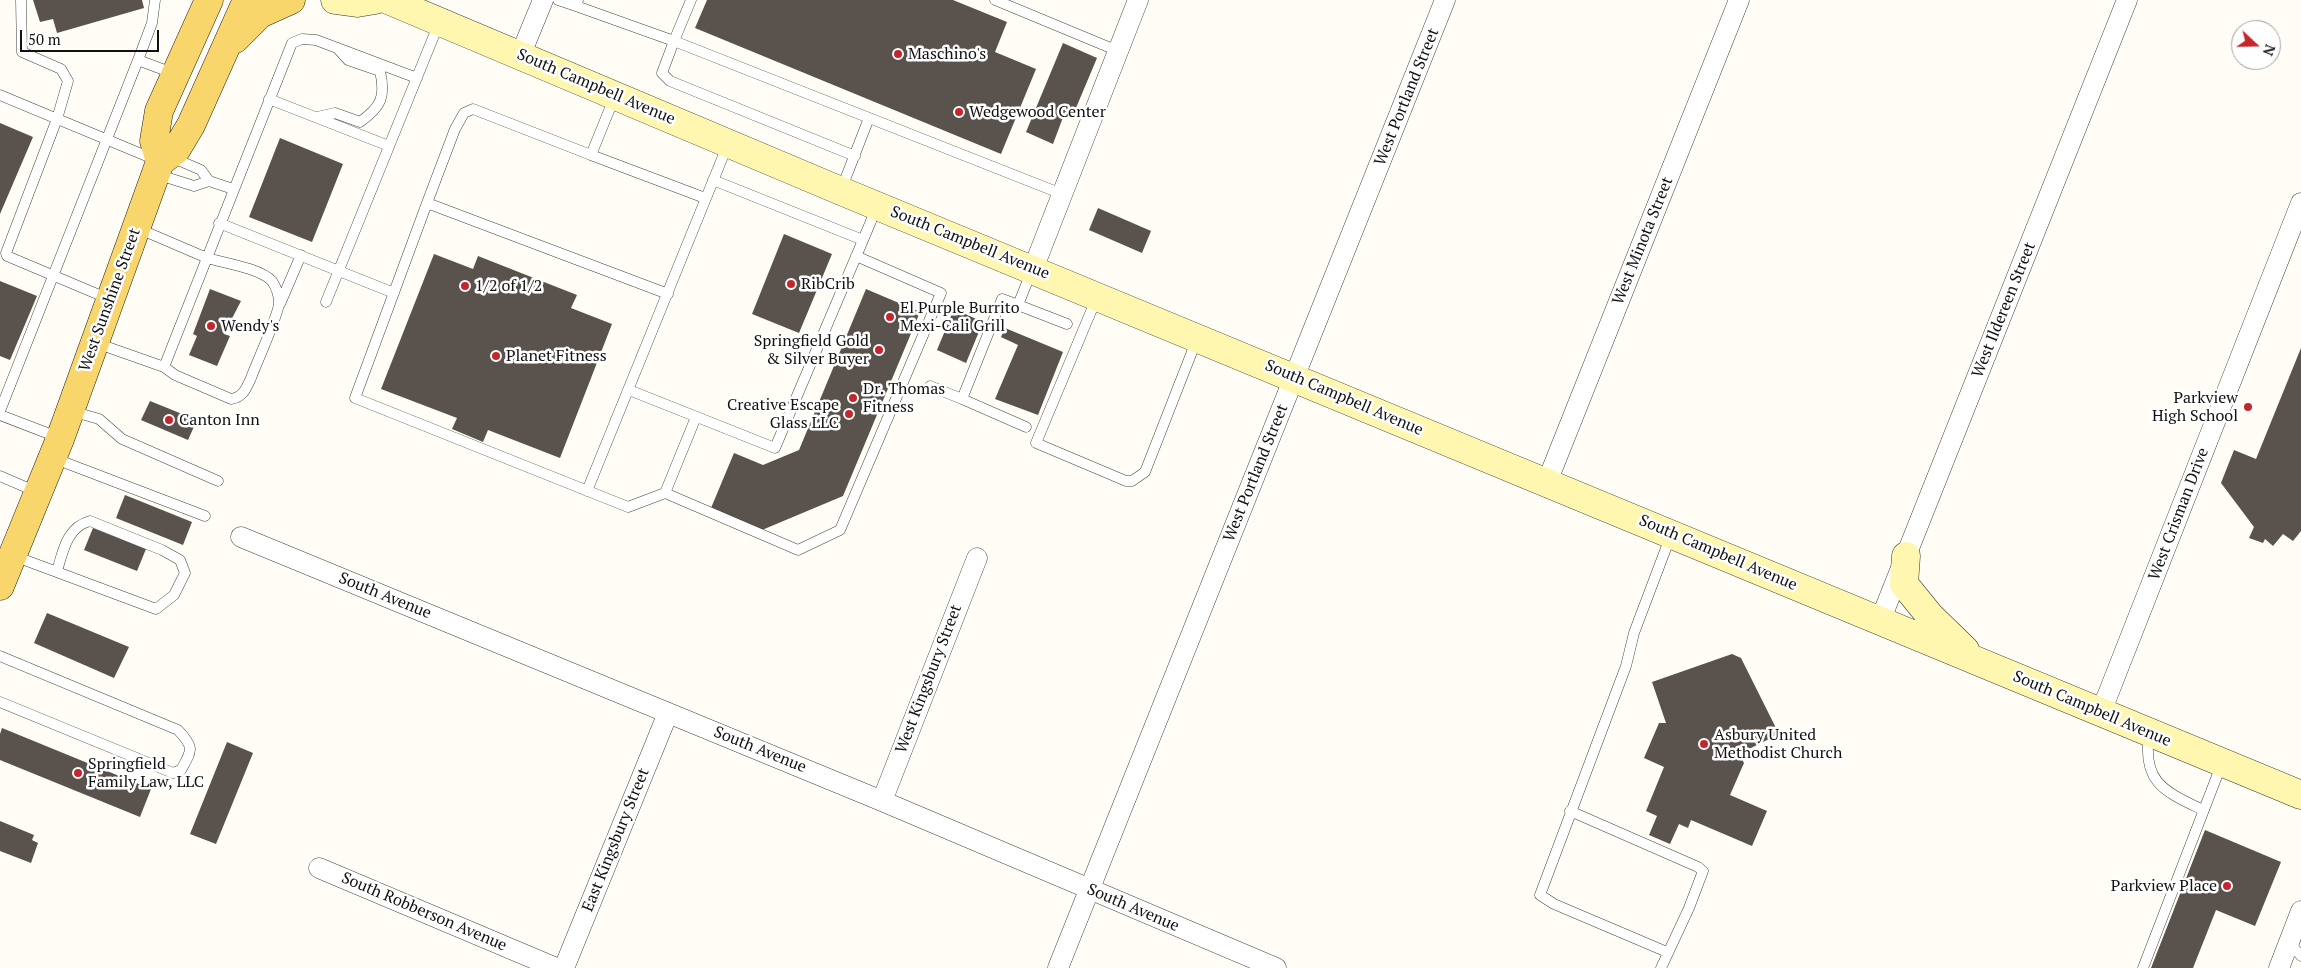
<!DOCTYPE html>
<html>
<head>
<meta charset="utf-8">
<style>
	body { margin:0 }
	#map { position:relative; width:2301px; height:968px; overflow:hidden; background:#fffdf5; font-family:"PT Serif",serif }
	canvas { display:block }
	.north { position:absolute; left:2231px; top:20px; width:50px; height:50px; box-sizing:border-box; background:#fff; border:1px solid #a0a0a0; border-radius:50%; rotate:111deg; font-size:14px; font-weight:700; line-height:20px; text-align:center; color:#111 }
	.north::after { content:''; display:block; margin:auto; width:18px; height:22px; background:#c4262e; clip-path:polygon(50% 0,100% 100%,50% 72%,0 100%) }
	.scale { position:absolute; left:20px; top:30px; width:139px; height:22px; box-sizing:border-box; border:2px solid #111; border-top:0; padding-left:6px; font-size:15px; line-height:18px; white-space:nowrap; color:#111; -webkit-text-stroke:4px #fff; paint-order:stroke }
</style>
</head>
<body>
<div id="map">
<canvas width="2301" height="968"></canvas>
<div class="north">N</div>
<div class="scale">50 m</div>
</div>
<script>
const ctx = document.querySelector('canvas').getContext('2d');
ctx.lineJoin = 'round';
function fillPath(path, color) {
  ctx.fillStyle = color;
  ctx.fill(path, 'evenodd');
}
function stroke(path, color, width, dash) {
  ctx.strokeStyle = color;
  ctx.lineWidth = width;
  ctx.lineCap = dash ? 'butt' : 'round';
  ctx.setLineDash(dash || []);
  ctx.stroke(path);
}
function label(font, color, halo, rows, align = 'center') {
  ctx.font = font + ' "PT Serif",serif';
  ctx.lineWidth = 5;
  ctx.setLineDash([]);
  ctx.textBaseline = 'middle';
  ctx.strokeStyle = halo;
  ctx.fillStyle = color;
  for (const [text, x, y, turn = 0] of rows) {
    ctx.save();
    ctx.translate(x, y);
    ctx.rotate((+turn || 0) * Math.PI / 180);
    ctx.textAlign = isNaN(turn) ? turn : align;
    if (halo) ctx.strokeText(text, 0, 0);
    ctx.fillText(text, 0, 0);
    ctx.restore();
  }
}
const building = new Path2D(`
	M33 0H142L144 8 57 33 53 19 40 22Z
	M707 0H953L1007 22 995 52 1036 69 1001 154 695 28Z
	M1063 43 1097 58 1073 115 1065 112 1053 144 1026 132Z
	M0 123 33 137 0 214Z
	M280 138 343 164 312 242 249 217Z
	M1098 208 1151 231 1142 253 1089 230Z
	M784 234 832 254 799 333 752 314Z
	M434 254 473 269 478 256 577 295 571 308 612 324 560 458 488 430 483 442 452 429 457 418 381 389Z
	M0 281 37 296 10 360 0 356Z
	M210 289 241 301 224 334 230 336 217 366 189 355 197 336 193 334Z
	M866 289 920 312 843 496 762 530 711 508 734 453 763 465 799 450Z
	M954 309 983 322 966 363 937 350Z
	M1005 328 1063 352 1038 415 995 399 1018 345 1001 337Z
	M2301 348V531L2293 541 2283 534 2273 546 2265 539 2263 543 2249 538 2254 527 2221 483 2234 450 2256 459Z
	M150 401 197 420 188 440 141 420Z
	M125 495 192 522 183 545 116 518Z
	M93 528 146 549 137 571 84 550Z
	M47 613 129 647 114 678 34 643Z
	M1732 654 1741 658 1779 734 1739 754 1744 763 1730 795 1767 811 1752 846 1691 820 1688 828 1679 824 1670 844 1649 835 1657 816 1646 811 1664 767 1644 758 1659 723H1666L1652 682Z
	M2 728 151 789 140 817 0 760V734Z
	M227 742 253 753 216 844 190 834Z
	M0 821 34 835 32 840 38 843 31 863 0 851Z
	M2205 830 2281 862 2255 926 2216 910 2193 968H2151Z`);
const lane = new Path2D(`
	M21 0 22 52 61 69 68 81 57 119 6 253 7 256 109 299
	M558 0 576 6
	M578 0 576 6 674 41 691 0
	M995 0 1118 51
	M138 60 152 23 155 0
	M0 95 156 160
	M615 96 591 155 473 109 464 113 455 129 427 203 668 294
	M269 99 389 146
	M317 117 335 113 360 122C381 107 386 97 380 71L348 60 338 49
	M591 155 705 198
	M855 156 670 81 662 73 674 41 1062 194
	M171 157 201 170 209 181 233 189
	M156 174 194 186 209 181
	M713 180 863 240
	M841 190 869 118
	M427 203 355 398 628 507 665 493 798 550 840 530 941 293 856 256
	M219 223 394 293
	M137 228 207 258 292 43 302 39 316 40 417 78
	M207 258C224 263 260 268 272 281 276 287 279 296 279 303 279 314 256 364 251 378 246 389 243 397 231 399L175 375 164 367Z
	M1032 270 1018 305 1067 324
	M1097 297 1036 443 1126 481H1132L1145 472 1197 339
	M326 302 439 23
	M280 304 301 255
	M1018 305 1002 299 962 399 1026 427
	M96 343 164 367
	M930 386 962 399
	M629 390 775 448 877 207
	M0 411 138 60 175 74
	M71 411 99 419 122 439 218 481
	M0 415 60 438
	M53 458 205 516
	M0 476 37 492
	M587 491 728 144
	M665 493 696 417
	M14 556 156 609 174 595 185 573 180 560 162 550 90 521C67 527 63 551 57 571
	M0 656 178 730C195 748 192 750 181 770L173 773 0 702
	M2149 733C2142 783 2164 791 2203 810
	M1570 811 1698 867 1703 871 1689 908 1661 968
	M2289 942 2301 956
	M1667 952 1554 904 1540 895 1626 666 1634 633 1671 535
	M2143 968 2222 763`);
const street = new Path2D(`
	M520 56 543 0
	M1033 269 1138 0
	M1547 482 1739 0
	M241 537 882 801 1276 968
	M1880 621 2127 0
	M2101 712 2301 203
	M882 801 977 558
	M319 868 556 968
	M564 968 668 713
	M1058 968 1445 0
	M2279 968 2301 911`);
const secondary = new Path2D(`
	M335 0 357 3 375 0
	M388 0 841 191 2301 795
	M1906 556 1904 584 1930 616 1965 650`);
const primary = new Path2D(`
	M235 39 260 14 291 0
	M160 162 154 141 159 111 209 0
	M0 586 60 439 160 162 176 150 191 125 247 0`);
const markers = [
	[898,54,5,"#c4262e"],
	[959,112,5,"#c4262e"],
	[791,284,5,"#c4262e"],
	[465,286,5,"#c4262e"],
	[890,317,5,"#c4262e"],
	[211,326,5,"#c4262e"],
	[879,350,5,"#c4262e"],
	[496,356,5,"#c4262e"],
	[853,398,5,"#c4262e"],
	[2248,407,5,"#c4262e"],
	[849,414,5,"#c4262e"],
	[169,420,5,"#c4262e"],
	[1704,744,5,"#c4262e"],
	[78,773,5,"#c4262e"],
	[2227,886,5,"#c4262e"]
];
const poiNames = [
	["Maschino's",908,54],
	["Wedgewood Center",969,112],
	["RibCrib",801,284],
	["1/2 of 1/2",475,286],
	["El Purple Burrito",900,308],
	["Mexi-Cali Grill",900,326],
	["Wendy's",221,326],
	["Springfield Gold",869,341,"right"],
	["& Silver Buyer",869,359,"right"],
	["Planet Fitness",506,356],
	["Dr. Thomas",863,389],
	["Fitness",863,407],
	["Parkview",2238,398,"right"],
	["High School",2238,416,"right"],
	["Creative Escape",839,405,"right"],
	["Glass LLC",839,423,"right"],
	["Canton Inn",179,420],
	["Asbury United",1714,735],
	["Methodist Church",1714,753],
	["Springfield",88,764],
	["Family Law, LLC",88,782],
	["Parkview Place",2217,886,"right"]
];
const streetNames = [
	["South Campbell Avenue",596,87,23],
	["West Portland Street",1407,97,-68],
	["West Minota Street",1643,241,-68],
	["South Campbell Avenue",970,243,22],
	["West Sunshine Street",110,300,-70],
	["West Ildereen Street",2004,310,-68],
	["South Campbell Avenue",1344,398,23],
	["West Portland Street",1256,473,-68],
	["West Crisman Drive",2179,514,-69],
	["South Campbell Avenue",1718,553,23],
	["South Avenue",385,596,22],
	["West Kingsbury Street",929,679,-69],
	["South Campbell Avenue",2092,709,23],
	["South Avenue",760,750,22],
	["East Kingsbury Street",616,840,-68],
	["South Avenue",1133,908,23],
	["South Robberson Avenue",424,912,23]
];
fillPath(building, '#5a524d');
stroke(lane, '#444', 11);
stroke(street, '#444', 21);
stroke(secondary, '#333', 29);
stroke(primary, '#222', 29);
stroke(lane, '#fff', 10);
stroke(street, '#fff', 20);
stroke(secondary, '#fff6b0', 28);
stroke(primary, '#f9d66b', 28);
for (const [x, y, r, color] of markers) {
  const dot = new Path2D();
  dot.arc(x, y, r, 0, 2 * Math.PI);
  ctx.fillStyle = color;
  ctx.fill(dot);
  stroke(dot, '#fff', 2);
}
label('16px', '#111', '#fff', poiNames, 'left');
label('16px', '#111', '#fff', streetNames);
</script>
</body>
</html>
